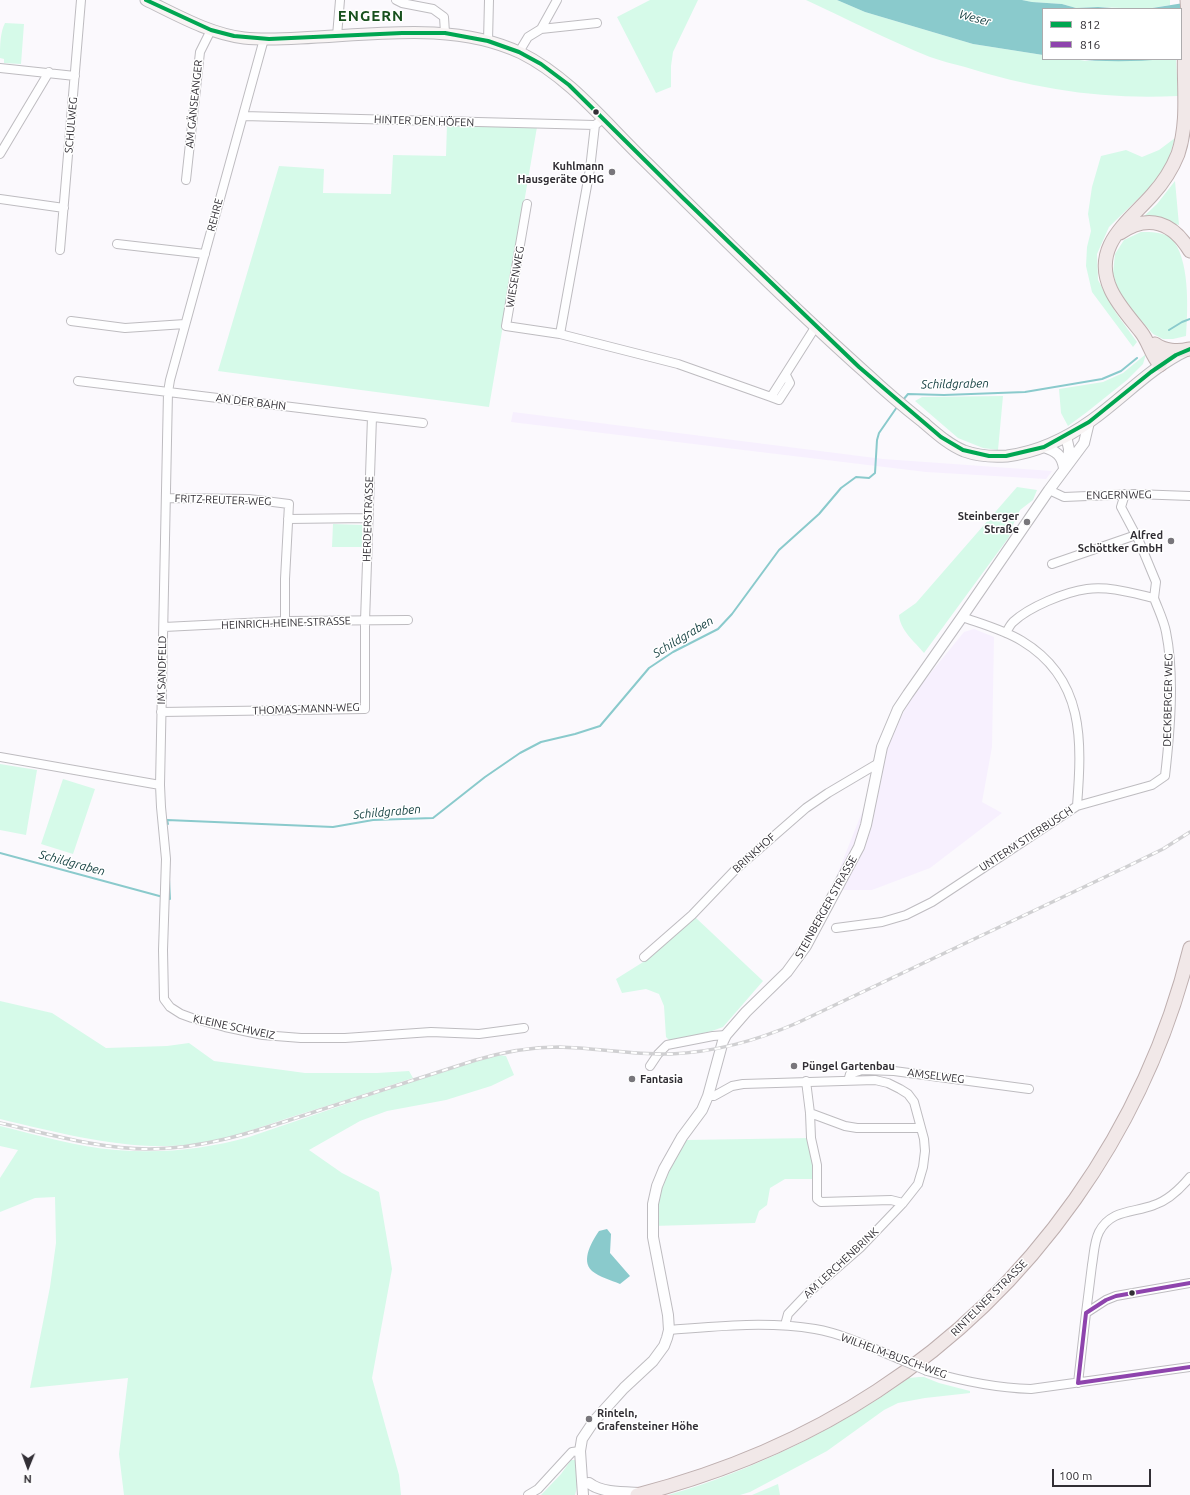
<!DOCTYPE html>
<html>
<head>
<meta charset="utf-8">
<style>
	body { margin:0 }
	#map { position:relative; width:1190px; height:1495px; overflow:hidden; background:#fbf9fd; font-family:Ubuntu,sans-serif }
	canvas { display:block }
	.legend { position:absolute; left:1042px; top:8px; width:140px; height:52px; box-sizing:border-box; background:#fff; border:1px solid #adacae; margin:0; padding:5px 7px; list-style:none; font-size:12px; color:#322f35 }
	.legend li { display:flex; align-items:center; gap:8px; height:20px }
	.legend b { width:20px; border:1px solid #adacae }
	.north { position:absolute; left:8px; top:1447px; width:40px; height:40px; -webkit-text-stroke:3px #fff; paint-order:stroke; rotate:181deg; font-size:11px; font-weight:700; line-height:16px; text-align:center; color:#322f35 }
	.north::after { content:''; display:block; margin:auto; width:14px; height:18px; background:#322f35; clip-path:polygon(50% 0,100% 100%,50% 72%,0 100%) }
	.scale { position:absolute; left:1052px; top:1469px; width:99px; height:18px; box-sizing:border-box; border:2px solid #322f35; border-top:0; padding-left:5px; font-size:12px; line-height:14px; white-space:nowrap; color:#322f35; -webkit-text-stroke:3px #fff; paint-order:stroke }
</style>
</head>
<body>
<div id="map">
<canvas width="1190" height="1495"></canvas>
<ul class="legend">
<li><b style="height:5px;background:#00a651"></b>812</li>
<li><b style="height:5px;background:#8e44ad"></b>816</li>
</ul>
<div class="north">N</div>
<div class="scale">100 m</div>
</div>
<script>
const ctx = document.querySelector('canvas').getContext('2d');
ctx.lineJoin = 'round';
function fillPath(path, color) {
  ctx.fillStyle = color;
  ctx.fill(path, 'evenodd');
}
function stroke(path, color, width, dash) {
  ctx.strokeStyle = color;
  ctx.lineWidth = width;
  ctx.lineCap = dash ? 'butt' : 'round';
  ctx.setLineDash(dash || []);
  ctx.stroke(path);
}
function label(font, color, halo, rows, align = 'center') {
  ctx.font = font + ' Ubuntu,sans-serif';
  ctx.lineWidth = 3;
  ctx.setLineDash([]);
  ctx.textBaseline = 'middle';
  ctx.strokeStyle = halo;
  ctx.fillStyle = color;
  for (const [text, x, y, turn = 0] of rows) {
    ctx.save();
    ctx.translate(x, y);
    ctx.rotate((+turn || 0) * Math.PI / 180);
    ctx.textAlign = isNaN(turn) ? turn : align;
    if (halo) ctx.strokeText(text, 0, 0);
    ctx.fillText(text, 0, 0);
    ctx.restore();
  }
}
const built = new Path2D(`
	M513 412 883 459 1052 471 1046 479 926 472 511 422Z
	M974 629 994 637 992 747 982 802 1002 813 930 868 872 890H831L898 722 915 692 964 632Z`);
const green = new Path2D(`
	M650 0H698L673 52 671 66V87L656 93 617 17Z
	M806 0H837L865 12 973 44 1043 55V59H1074L1086 61 1176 59 1178 96C1105 100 1034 89 965 67 954 64 941 61 930 57 888 40 847 19 806 0Z
	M1022 0H1170V5L1146 9 1098 7 1076 8 1062 4 1032 2Z
	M5 23 24 24 21 64 4 63V59L0 58C0 47 0 32 5 23Z
	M447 124 537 127 489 407 218 371 279 166 324 169 323 193 391 194 393 155 446 156Z
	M1175 138 1167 164 1149 188 1109 227 1097 254 1098 280 1116 313 1137 342 1133 347 1092 292 1086 266 1087 247 1091 231 1088 214 1092 187 1101 156 1126 150 1142 157 1159 150Z
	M1175 181 1179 225 1167 221 1140 220 1157 204Z
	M1141 232C1151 232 1163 232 1171 238 1190 258 1188 308 1186 336L1173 339H1163L1153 334 1134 312 1117 288 1113 273 1115 254 1124 240Z
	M1146 354 1143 364 1127 380 1087 412 1068 426 1061 413 1059 389 1103 382 1123 373Z
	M1003 396 998 450 983 448 958 438 915 401 922 397Z
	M1017 487 1037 490 1033 500 1020 510 1013 525 1009 537 924 653C914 641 900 630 899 615L916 603Z
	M333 524 363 525 362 547H332Z
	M0 764 37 770 26 835 0 830Z
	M63 779 95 789 73 854 41 844Z
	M695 917 763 981 723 1027 712 1031 670 1041 666 1037 664 1006 659 994 646 989 622 993 616 979 648 959Z
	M0 1001 52 1013 106 1048 167 1046 189 1043 214 1061 283 1070 305 1073H377L409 1071 413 1078C371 1092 330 1105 288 1118 249 1131 209 1146 167 1146 111 1147 55 1132 0 1119Z
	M499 1055 506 1056 514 1075 491 1086 446 1100 387 1111 360 1121 309 1150 342 1173 379 1192 392 1269 372 1378 399 1475 401 1495H124L119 1454 128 1378 30 1388 50 1287 56 1243 55 1197 35 1198 0 1212V1178L18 1150 0 1146V1126C38 1135 77 1147 116 1150 161 1154 206 1149 249 1137L446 1070Z
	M811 1138 817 1179H785L770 1188 767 1205 759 1211 755 1223 653 1226 659 1196 667 1173 686 1140Z
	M919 1377H924L939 1383 970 1391V1393L925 1398 898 1403 884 1410 827 1451 750 1492 740 1495H668C750 1472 839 1428 909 1378Z
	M571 1460H575C576 1472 579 1484 575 1495H541L561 1474Z
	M778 1484 780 1495H752Z`);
const water = new Path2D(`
	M837 0H1022L1032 2 1062 4 1076 8 1098 7 1125 9H1043V55L973 44 865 12Z
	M1190 2 1181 57V9H1146Z
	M1074 59H1163C1136 62 1101 62 1074 59Z
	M607 1229 611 1234 610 1253 630 1276 620 1284C611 1280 599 1277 592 1271 580 1260 593 1240 599 1231Z`);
const stream = new Path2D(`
	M1169 330 1182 322 1190 319
	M903 400 908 394 944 395 1025 392 1102 379 1121 371 1137 358
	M168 824 167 820 333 827 373 820 433 818 485 777 520 753 541 742 575 734 600 726 649 668 673 652 718 629 732 614 779 550 819 514 841 488 856 477 869 478 875 473 877 440 879 433 897 407
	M0 853 163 897
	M168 899H170L169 879`);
const minor = new Path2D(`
	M396 0 402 3 433 9 444 17 445 33
	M541 29 597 23
	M337 36 340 0
	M488 41 489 0
	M519 52 528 37 541 29 557 0
	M0 68 75 76
	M243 116 595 125 599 122
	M595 125 590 169 560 334 678 364 771 397 816 326
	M0 154 49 72
	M186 180 200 52 211 30
	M0 199 64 208
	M527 204 506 326 560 334
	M117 244 205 254
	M60 250 81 0
	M71 321 125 328 185 324
	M78 381 423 423
	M771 397 779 400 790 383 786 375
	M1049 490 1064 497 1135 494 1190 496
	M1125 494 1121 507 1139 541 1156 582 1154 598
	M167 498 249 499 289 504 285 579V621
	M288 519 368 518
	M1052 564 1136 535
	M164 627 285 621 408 620
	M1006 633C1008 629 1010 625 1013 622 1029 607 1065 592 1087 589 1109 586 1132 593 1154 598 1158 609 1164 621 1166 632 1175 676 1170 732 1165 776L1152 785 1077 806
	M161 712 365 709V621L372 417
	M0 757 160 785 168 392 170 380 264 39
	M160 785 161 807 166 859 163 950 164 999 170 1007 181 1014 192 1018 225 1027 263 1035 301 1038H345L431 1032 479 1034 524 1028
	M836 928 882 922 906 915 932 902 1077 806C1082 741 1085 679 1022 641 1004 630 982 624 962 617
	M644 957 692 915 735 870 806 808 828 793 877 764
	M650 1066 658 1054 667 1045 713 1036 726 1035
	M806 1081 810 1113 811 1138 817 1165V1199L821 1202 891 1200 903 1203
	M848 1081 850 1074 862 1070 894 1071 1029 1089
	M708 1096H714L732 1086 743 1084 875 1080 888 1083 900 1089 908 1094 914 1102 924 1139 925 1151 923 1167 918 1184 903 1203 860 1248 807 1294 788 1314 785 1325
	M810 1113 845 1126 857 1128H921
	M1086 1313C1088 1297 1090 1281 1092 1265 1094 1254 1094 1242 1099 1232 1111 1209 1134 1213 1154 1205 1169 1200 1180 1189 1190 1177
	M669 1330C717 1326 768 1321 815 1329 844 1334 872 1348 899 1359
	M927 1371C962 1381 995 1388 1031 1389L1190 1367
	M1078 1383 1086 1313 1106 1300 1116 1296 1190 1283
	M528 1495 538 1489 572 1452 580 1451`);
const tertiary = new Path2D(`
	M1066 436 1069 449 1068 463
	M1044 447C1056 451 1062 455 1064 468
	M589 1483C603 1494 627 1492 645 1493
	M583 1495 580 1451 582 1439 594 1421 605 1409 624 1388 653 1361 664 1346 667 1338 669 1330 668 1315 653 1237V1204L657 1186 664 1169 682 1137 702 1110 708 1096 723 1041 726 1035 746 1012 787 972 806 946 859 847 866 825 882 747 898 709 908 694 962 617 1049 490 1084 443 1089 422`);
const secondary = new Path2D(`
	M146 0C177 15 210 34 244 38 263 40 282 39 300 38 373 35 454 21 521 53 571 78 607 125 647 163 719 234 791 306 867 374 885 391 904 407 923 422 936 433 949 445 964 451 978 456 993 457 1007 456 1038 452 1067 438 1092 420 1124 397 1151 367 1187 350`);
const primary = new Path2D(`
	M1187 0 1189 30
	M1120 233C1149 213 1173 223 1190 251
	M1155 344C1164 351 1178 352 1189 349
	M1158 346 1163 357 1160 365C1151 355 1149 342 1141 332 1130 318 1118 305 1111 290 1091 247 1127 223 1152 195 1163 183 1172 169 1178 154 1190 118 1182 80 1185 43 1185 36 1187 28 1188 22
	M637 1495C722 1473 804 1439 877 1391 1032 1290 1146 1128 1190 948`);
const rail = new Path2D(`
	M0 1123C49 1134 99 1149 149 1149 208 1149 262 1129 317 1111 370 1094 423 1077 476 1060 503 1052 531 1047 559 1047 597 1048 634 1055 671 1054 716 1052 756 1041 797 1023L1124 868 1163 849 1190 832`);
const minorBridge = new Path2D(`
	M899 1359 927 1371`);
const bus1 = new Path2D(`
	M146 0 211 30 234 36 269 39 402 33H445L488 41 519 52 541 64 569 85 682 197 859 367 941 437 963 450 989 456H1006L1044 447 1089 422 1151 372 1176 355 1190 349`);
const bus2 = new Path2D(`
	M1190 1283 1116 1296 1106 1300 1086 1313 1078 1383 1190 1367`);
const markers = [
	[596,112,3.5,"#322f35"],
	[612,172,4,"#78767b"],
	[1027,522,4,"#78767b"],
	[1171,541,4,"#78767b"],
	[794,1066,4,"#78767b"],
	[632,1079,4,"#78767b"],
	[1132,1293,3.5,"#322f35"],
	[589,1419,4,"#78767b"]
];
const streetNames = [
	["AM GÄNSEANGER",194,104,-84],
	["HINTER DEN HÖFEN",424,121,2],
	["SCHULWEG",71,125,-85],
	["REHRE",215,215,-75],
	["WIESENWEG",515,277,-80],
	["AN DER BAHN",251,402,7],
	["ENGERNWEG",1119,495,-1],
	["FRITZ-REUTER-WEG",223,500,2],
	["HERDERSTRASSE",368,519,-88],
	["HEINRICH-HEINE-STRASSE",286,623,-2],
	["IM SANDFELD",162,670,-89],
	["DECKBERGER WEG",1168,700,-89],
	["THOMAS-MANN-WEG",306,709,-2],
	["UNTERM STIERBUSCH",1026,839,-33],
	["BRINKHOF",754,853,-42],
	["STEINBERGER STRASSE",826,907,-61],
	["KLEINE SCHWEIZ",234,1027,12],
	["AMSELWEG",936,1076,7],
	["AM LERCHENBRINK",841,1263,-43],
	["RINTELNER STRASSE",989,1298,-45],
	["WILHELM-BUSCH-WEG",894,1356,20]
];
const poiNames = [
	["Kuhlmann",604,166],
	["Hausgeräte OHG",604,179],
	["Steinberger",1019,516],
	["Straße",1019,529],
	["Alfred",1163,535],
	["Schöttker GmbH",1163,548],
	["Püngel Gartenbau",802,1066,"left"],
	["Fantasia",640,1079,"left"],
	["Rinteln,",597,1413,"left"],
	["Grafensteiner Höhe",597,1426,"left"]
];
const waterNames = [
	["Weser",975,18,15],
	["Schildgraben",955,384,-1],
	["Schildgraben",683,637,-31],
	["Schildgraben",387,812,-5],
	["Schildgraben",72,863,15]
];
const districtNames = [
	["ENGERN",371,16]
];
fillPath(built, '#f7f0fe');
fillPath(green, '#d6fae9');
fillPath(water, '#8acacc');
stroke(stream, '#8acacc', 2);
stroke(minor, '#bebcc0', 10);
stroke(tertiary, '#bebcc0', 12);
stroke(secondary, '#bebcc0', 13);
stroke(primary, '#beafaf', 15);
stroke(minor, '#fefeff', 8);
stroke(tertiary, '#fefeff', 10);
stroke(secondary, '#f8f4f4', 11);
stroke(primary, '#f1e8e8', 13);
stroke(rail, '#d0d0d2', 3.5);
stroke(rail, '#fff', 2, [6]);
stroke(minorBridge, '#bebcc0', 10, []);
stroke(minorBridge, '#fefeff', 8);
stroke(bus1, '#00a651', 4);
stroke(bus2, '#8e44ad', 4);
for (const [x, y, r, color] of markers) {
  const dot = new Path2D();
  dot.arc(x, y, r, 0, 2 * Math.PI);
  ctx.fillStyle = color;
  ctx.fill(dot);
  stroke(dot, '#fff', 1.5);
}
label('11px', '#322f35', '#fff', streetNames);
label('bold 11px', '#322f35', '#fff', poiNames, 'right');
label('italic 12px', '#174243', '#fff', waterNames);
ctx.letterSpacing = '1px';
label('bold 15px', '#18511e', '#fff', districtNames);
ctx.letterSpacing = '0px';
</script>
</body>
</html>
